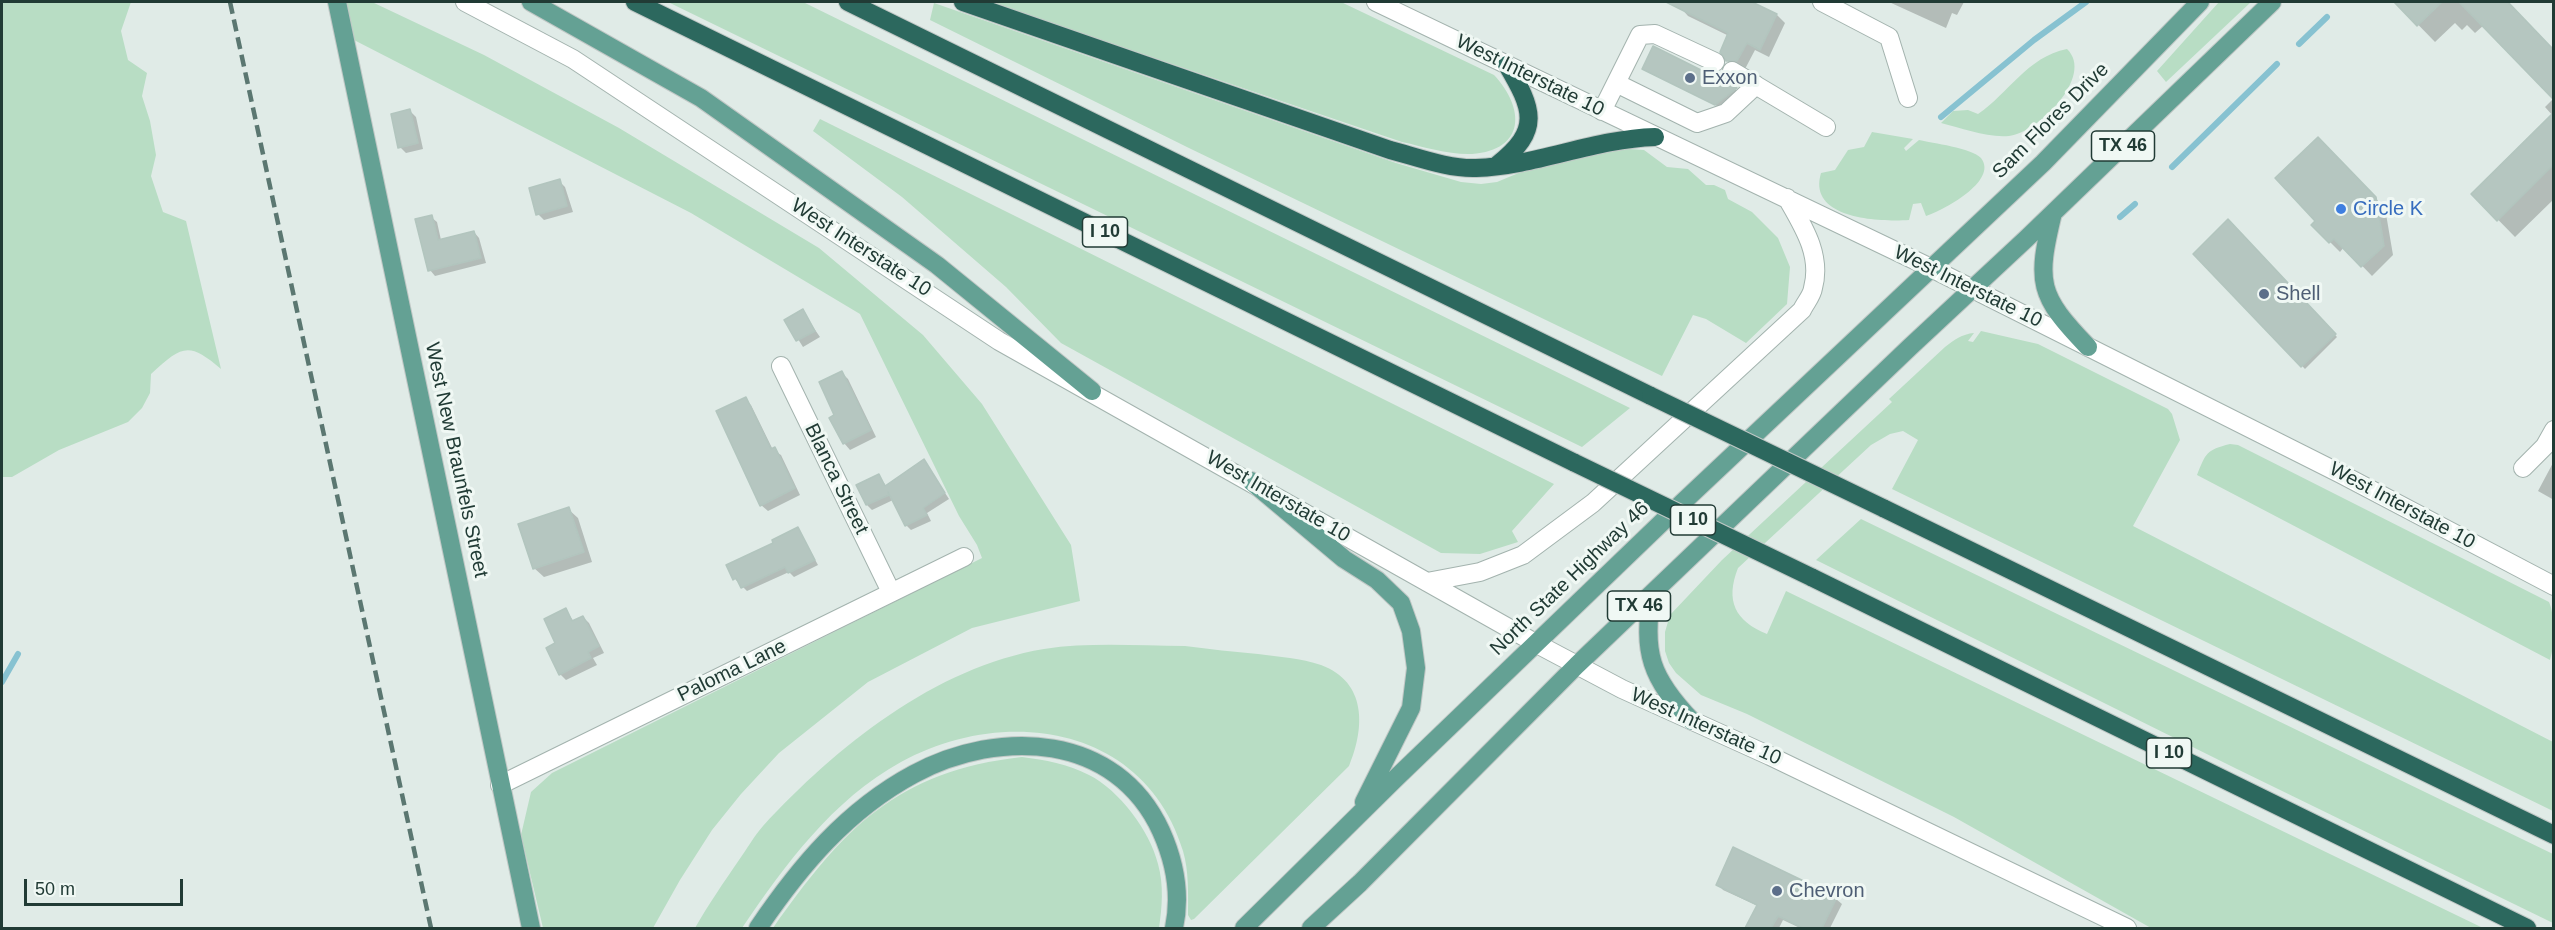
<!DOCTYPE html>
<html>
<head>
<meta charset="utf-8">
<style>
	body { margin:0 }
	#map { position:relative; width:2555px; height:930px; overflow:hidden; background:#e0ebe7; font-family:Arial,sans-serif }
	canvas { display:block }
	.frame { position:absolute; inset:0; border:3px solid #213b35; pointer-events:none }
	.scale { position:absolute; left:24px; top:879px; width:159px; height:27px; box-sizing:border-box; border:3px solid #213b35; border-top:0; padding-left:8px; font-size:18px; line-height:21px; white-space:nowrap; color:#213b35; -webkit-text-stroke:4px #f0f8f4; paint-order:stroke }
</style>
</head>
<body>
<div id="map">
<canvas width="2555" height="930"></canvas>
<div class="frame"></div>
<div class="scale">50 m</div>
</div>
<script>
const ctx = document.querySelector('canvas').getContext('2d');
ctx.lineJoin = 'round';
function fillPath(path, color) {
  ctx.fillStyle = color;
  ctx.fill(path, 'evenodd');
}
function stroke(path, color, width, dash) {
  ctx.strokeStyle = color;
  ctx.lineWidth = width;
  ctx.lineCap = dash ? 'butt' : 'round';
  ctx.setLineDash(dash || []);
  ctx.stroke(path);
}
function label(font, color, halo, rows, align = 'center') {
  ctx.font = font + ' Arial,sans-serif';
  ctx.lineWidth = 6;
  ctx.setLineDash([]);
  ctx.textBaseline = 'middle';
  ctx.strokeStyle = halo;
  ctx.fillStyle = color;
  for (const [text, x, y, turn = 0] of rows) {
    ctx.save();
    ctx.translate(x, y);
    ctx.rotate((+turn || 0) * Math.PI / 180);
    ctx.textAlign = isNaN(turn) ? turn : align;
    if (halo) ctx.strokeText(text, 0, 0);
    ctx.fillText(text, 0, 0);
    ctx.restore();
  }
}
const green = new Path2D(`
	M2 2H131L121 31 128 60 147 73 142 96 150 121 156 155 151 176 163 212 186 221 221 369C188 341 182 346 151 374L150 393 142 408 128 422 59 450 12 477H2Z
	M346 2H372L484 55 619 128 819 248 923 335 982 404 1071 545 1080 601 972 628 868 682 779 753 741 794 712 830 680 880 653 928H543L521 835 531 792 552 773 982 558 977 545 959 516 860 314 691 213 354 40Z
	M668 2H803L1630 408 1582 447Z
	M989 2H1341L1494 75C1525 108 1526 150 1472 154 1449 155 1425 147 1402 142Z
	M2219 2H2251L2166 82 2157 71Z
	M934 3 1396 163 1461 182 1481 184 1497 182 1521 172 1605 152 1629 149 1644 150 1667 167 1688 169 1706 185H1714L1725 190 1728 199 1752 212 1778 238 1790 267 1787 304 1746 343 1706 319 1693 315 1662 376 1191 149 930 20Z
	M2067 49C2095 76 2038 133 2009 136 1987 138 1962 128 1941 123L1953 111 1968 110 1978 114C2009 93 2027 57 2067 49Z
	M820 119 1554 484 1512 531 1518 542 1480 554 1441 553 1061 343 1006 287 902 197 813 131Z
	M1872 132 1913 139 1904 148 1906 151 1919 140C1932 143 1972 148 1981 158 1999 181 1942 211 1926 216L1921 203 1913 204 1909 220C1879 222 1807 219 1821 173L1835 170 1848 150 1864 147Z
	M1981 331 2038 344 2168 409 2172 414 2180 440 2133 526 2553 742V811L1892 489 1918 440 1903 431 1890 434 1871 445 1738 568C1725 601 1735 621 1767 634L1786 591 2483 928H2151L1954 817 1747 714 1701 695 1676 673 1669 663 1665 651V632L1670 615 1722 560 1892 402 1889 399 1945 347C1954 340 1962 334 1974 333L1968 341 1973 342Z
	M2230 444 2238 445 2549 602C2555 615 2555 645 2550 660L2197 475C2206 453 2206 450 2230 444Z
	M1861 519 2553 854V923L2237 769 1816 560Z
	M1185 646C1210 649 1234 652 1258 654 1279 657 1301 658 1321 665 1367 682 1365 728 1349 766L1194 919 1191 920 1188 915C1188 894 1189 871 1183 851 1145 725 1005 705 901 762 832 800 785 865 742 928H695C708 905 724 882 739 860 747 849 754 836 763 826 836 747 935 667 1044 649 1090 642 1139 646 1185 646Z
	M1022 757C1045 760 1068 764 1089 775 1119 790 1150 831 1158 864 1164 885 1162 908 1159 928H773C843 829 896 771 1022 757Z`);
const shadow = new Path2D(`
	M1683 2H1749L1777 15 1785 23 1769 57 1755 50 1745 69H1736L1727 60 1729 36 1688 16 1680 7Z
	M1889 2H1964L1957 15 1952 13 1946 28Z
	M2407 2H2506L2554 50V97L2484 25 2475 33 2467 25 2462 30 2455 23 2435 42 2401 7Z
	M1647 71 1709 76 1720 73 1728 85 1738 91 1719 107Z
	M2554 98V199L2515 237 2473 194 2553 116 2545 107Z
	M410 111 416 117 423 149 406 153 400 147Z
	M2318 139 2385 208 2393 255 2372 276 2344 247 2340 252 2313 225 2318 221Z
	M559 181 565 187 573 212 544 220 538 214Z
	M431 217 437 222 441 240 474 232 479 238 486 263 435 276 430 270Z
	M2228 222 2337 337 2305 369 2195 254Z
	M802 311 820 337 803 347 786 320Z
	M842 373 848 379 876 437 850 450 844 443 836 416Z
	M745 399 751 405 773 450 781 455 800 495 768 511 761 505Z
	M924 461 949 499 927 513 931 521 911 530 906 525 893 500 872 510 867 505 858 486 879 476 887 487Z
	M2554 461V500L2538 491Z
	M568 509 578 518 592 562 544 577 534 568Z
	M798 529 818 565 794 577 789 572 747 591 735 579Z
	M566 610 574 622 583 617 589 623 604 653 593 658 597 665 566 680 560 674 557 644Z
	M1734 849 1836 899 1842 904 1830 928H1800L1783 920 1779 928H1746L1758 906 1723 890 1718 884Z`);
const stream = new Path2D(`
	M2299 44 2327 17
	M1941 117 2034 40 2086 2
	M2172 167 2277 64
	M2120 217 2135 204
	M2 682 18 654`);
const building = new Path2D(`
	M1666 2H1752L1777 14 1760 50 1747 43 1737 61H1726L1720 52 1728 33Z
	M2394 2H2442L2417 26Z
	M2459 2H2508L2553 49V99Z
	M1653 46 1709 74 1721 72 1726 83 1737 88 1715 105 1642 69Z
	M410 109 418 143 398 148 391 114Z
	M2553 113V165L2497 221 2471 194Z
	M2318 137 2376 197 2384 246 2361 267 2334 239 2329 243 2311 225 2315 221 2275 178Z
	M560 179 567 206 536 215 529 188Z
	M432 215 438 240 474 231 481 258 428 271 415 219Z
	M2228 219 2336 334 2301 367 2193 254Z
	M803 309 815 331 796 341 784 320Z
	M842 371 871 430 843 444 829 418 834 415 819 382Z
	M746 397 771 449 775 447 795 488 760 506 716 411Z
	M924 459 945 493 923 508 927 515 905 526 888 492 889 495 866 505 856 485 879 474 885 486Z
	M569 507 584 552 533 569 518 524Z
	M798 527 815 560 788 573 785 567 741 588 736 578 733 580 726 565 773 543 772 540Z
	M566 608 572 621 583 616 599 646 588 652 591 658 559 675 546 648 555 643 544 619Z
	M1733 847 1837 897 1822 928H1803L1778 916 1771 928H1745L1757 905 1716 885Z`);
const minor = new Path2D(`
	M465 2 573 59 999 341 1537 644 1622 689 1770 756 2127 928
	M1376 2 1931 268 2341 474 2554 586
	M1822 2 1889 37 1908 98
	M1732 71 1826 127
	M1616 83 1697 123 1726 113 1756 85
	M1602 111 1640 35 1655 34 1715 62
	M781 366 891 592
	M2523 468 2545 446 2554 430
	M1427 582 1480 572 1523 555 1593 503 1802 310C1805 303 1812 296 1813 288 1822 255 1803 226 1787 198
	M500 785 964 557`);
const major = new Path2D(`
	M337 2 531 928
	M531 2 701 98 937 265 1092 391
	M2053 213C2036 283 2038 295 2088 347
	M1251 481 1344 559 1377 580 1401 603 1411 631 1416 668 1411 708 1364 802
	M1652 594C1642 653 1651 678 1692 721
	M758 928C800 866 847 810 914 774 1000 728 1116 733 1161 831 1175 862 1181 895 1174 928
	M1244 928 1396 778 1683 502 2043 163 2200 2
	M1311 928 1360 883 1577 665 1910 347 2026 239 2272 2`);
const highway = new Path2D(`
	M635 2 1575 463
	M848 2 1651 396
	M963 2 1390 150C1417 157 1448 169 1476 168 1537 166 1593 139 1655 137
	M1497 165C1542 130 1533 109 1507 65
	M1883 508 2554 835
	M1811 577 2527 928`);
const rail = new Path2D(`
	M230 2 431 928`);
const highwayBridge = new Path2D(`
	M1651 396 1883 508
	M1575 463 1811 577`);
const markers = [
	[1690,78,6,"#5c6f8a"],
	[2341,209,6,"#3f7fe0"],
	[2264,294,6,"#5c6f8a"],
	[1777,891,6,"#5c6f8a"]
];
const shields = [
	[2123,146,63],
	[1105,232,45],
	[1693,520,45],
	[1639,606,63],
	[2169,753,45]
];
const shieldNames = [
	["TX 46",2123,146],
	["I 10",1105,232],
	["I 10",1693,520],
	["TX 46",1639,606],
	["I 10",2169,753]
];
const streetNames = [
	["West Interstate 10",1530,76,26],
	["Sam Flores Drive",2051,121,-45],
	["West Interstate 10",861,248,33],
	["West Interstate 10",1968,287,26],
	["West New Braunfels Street",456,460,78],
	["Blanca Street",836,479,64],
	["West Interstate 10",1278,497,30],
	["West Interstate 10",2402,506,28],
	["North State Highway 46",1570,579,-44],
	["Paloma Lane",732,671,-26],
	["West Interstate 10",1706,727,24]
];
const serviceNames = [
	["Exxon",1702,78],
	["Shell",2276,294],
	["Chevron",1789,891]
];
const shopNames = [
	["Circle K",2353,209]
];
fillPath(green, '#b8ddc4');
fillPath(shadow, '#0003');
stroke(stream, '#87c2d1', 6);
fillPath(building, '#b5c6c0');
stroke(building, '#b2c5be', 1.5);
stroke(minor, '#a3b3ae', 20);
stroke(major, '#c1c8c6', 20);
stroke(highway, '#c1c8c6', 20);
stroke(minor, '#fff', 18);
stroke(major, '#64a194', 18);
stroke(highway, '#2c685e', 18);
stroke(rail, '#5b7771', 4.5, [12, 6]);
stroke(highwayBridge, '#c1c8c6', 20, []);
stroke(highwayBridge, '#2c685e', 18);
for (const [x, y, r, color] of markers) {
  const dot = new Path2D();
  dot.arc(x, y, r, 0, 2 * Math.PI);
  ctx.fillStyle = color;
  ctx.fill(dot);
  stroke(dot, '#f0f8f4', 2);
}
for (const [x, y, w] of shields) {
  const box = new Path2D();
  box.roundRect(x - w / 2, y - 15, w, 30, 4.5);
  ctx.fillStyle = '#f0f8f4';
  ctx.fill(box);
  stroke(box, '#213b35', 1.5);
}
label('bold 18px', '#213b35', null, shieldNames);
label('20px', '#213b35', '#f0f8f4', streetNames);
label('20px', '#4e5e75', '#f0f8f4', serviceNames, 'left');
label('20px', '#366cbe', '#f0f8f4', shopNames, 'left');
</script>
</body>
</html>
